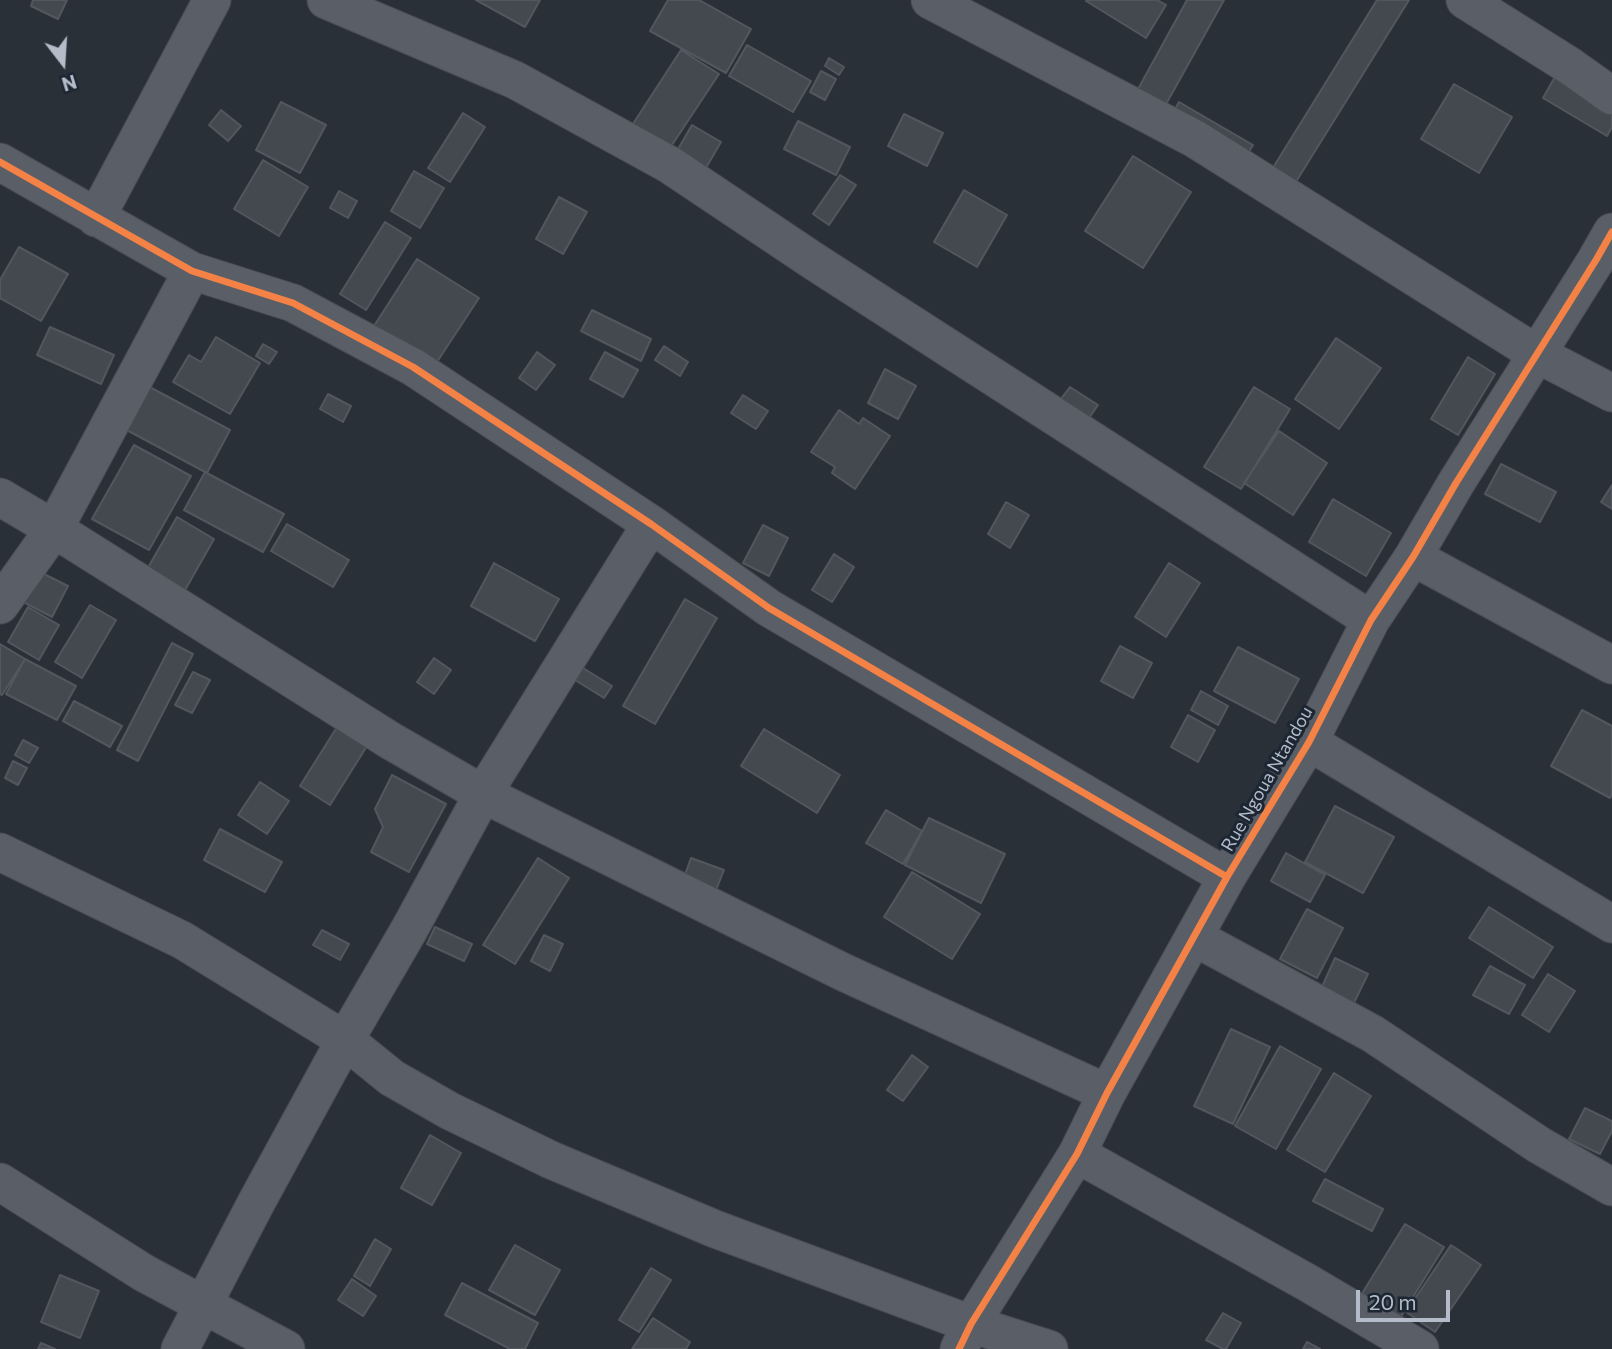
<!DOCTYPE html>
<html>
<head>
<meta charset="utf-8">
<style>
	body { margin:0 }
	#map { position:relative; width:1612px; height:1349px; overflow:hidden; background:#2a3038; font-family:Commissioner,sans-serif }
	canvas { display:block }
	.north { position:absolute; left:28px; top:28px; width:70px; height:70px; -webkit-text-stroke:5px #1d2633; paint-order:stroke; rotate:163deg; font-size:19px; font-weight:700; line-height:28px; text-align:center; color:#b4bcc9 }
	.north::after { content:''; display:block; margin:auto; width:24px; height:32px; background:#b4bcc9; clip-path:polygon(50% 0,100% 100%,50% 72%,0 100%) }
	.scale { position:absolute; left:1356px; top:1290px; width:94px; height:32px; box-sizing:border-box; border:4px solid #b4bcc9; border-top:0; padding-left:9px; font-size:21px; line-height:24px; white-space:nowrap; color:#b4bcc9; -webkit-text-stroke:5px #1d2633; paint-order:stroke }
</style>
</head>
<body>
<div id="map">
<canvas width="1612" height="1349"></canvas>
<div class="north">N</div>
<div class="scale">20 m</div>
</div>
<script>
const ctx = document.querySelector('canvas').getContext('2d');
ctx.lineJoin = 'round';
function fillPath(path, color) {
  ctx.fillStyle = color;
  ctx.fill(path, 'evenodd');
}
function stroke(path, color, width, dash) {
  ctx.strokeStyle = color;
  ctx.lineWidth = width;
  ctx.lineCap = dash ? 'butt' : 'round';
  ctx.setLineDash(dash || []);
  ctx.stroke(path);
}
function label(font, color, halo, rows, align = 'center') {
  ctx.font = font + ' Commissioner,sans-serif';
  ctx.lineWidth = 6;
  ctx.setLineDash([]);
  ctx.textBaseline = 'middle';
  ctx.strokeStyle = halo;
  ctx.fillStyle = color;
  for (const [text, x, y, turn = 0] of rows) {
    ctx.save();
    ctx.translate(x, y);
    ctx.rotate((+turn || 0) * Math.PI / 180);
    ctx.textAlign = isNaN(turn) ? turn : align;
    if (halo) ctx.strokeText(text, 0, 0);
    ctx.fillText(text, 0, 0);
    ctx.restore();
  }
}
const building = new Path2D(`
	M33 0H67L58 19 31 6Z
	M476 0H540L525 27Z
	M668 0H699L751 29 726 73 650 31Z
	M1087 0H1157L1166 5 1146 38 1086 1Z
	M1187 0H1224L1155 124 1127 109Z
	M1377 0H1409L1284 201 1261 187Z
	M747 45 811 81 793 112 729 76Z
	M681 50 719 74 664 157 627 133Z
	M829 58 844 67 839 75 825 66Z
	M821 71 836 79 825 100 810 92Z
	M1556 75 1612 108V127L1607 136 1543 98Z
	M1454 84 1512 117 1479 173 1421 139Z
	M281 102 326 125 300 173 256 150Z
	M1179 102 1253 145 1234 176 1161 134Z
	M221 110 241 126 228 141 209 125Z
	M463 113 485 127 450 182 428 168Z
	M904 114 943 133 927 166 888 146Z
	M798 121 850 147 836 175 784 149Z
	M692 125 721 142 696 185 667 168Z
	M1133 156 1191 192 1143 268 1085 231Z
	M263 160 308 187 279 236 234 209Z
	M414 171 444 188 420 228 391 211Z
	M840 175 856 185 829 225 813 214Z
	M964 190 1007 215 977 267 934 242Z
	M339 191 357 201 348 218 330 208Z
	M559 197 587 212 563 254 536 239Z
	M385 222 411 238 366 310 340 294Z
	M19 247 68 274 41 321 0 298V280Z
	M417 259 479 298 435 365 374 326Z
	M592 310 651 339 641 361 581 331Z
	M50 327 114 355 101 384 37 355Z
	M216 337 260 363 230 414 173 382 189 355 201 362Z
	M1336 338 1381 368 1339 429 1295 399Z
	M263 344 277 352 269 364 256 356Z
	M664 346 688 362 680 376 655 360Z
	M537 352 555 365 536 390 519 378Z
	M605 352 638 370 623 397 590 379Z
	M1468 357 1495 374 1458 435 1431 419Z
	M885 369 916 386 898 419 868 403Z
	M144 384 230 430 207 473 121 427Z
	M1070 387 1098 405 1085 424 1057 404Z
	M1254 387 1290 409 1241 489 1204 467Z
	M328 394 351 406 343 422 320 409Z
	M743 395 768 411 756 429 731 413Z
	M839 410 859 424 863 418 890 436 855 489 832 473 835 467 811 452Z
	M1279 431 1327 463 1293 515 1244 483Z
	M134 445 191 476 149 550 92 519Z
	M1501 464 1556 492 1540 522 1485 494Z
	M205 472 284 514 263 552 184 510Z
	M1612 485V509L1601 502Z
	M1333 499 1391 533 1366 576 1309 542Z
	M1006 502 1029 515 1010 548 988 534Z
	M177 517 214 539 180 599 142 578Z
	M287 524 349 560 333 587 271 551Z
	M763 525 788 538 769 576 743 563Z
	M834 554 854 567 832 602 812 590Z
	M494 563 559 599 535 641 471 606Z
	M1169 563 1200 583 1166 637 1135 617Z
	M30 567 68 586 52 617 14 597Z
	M685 599 717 618 655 724 623 706Z
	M90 605 116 620 82 678 55 662Z
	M28 607 59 625 39 660 8 642Z
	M172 643 193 654 138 761 117 750Z
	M0 644 25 659 2 695 0 694Z
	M1120 646 1152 663 1133 698 1101 681Z
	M1238 647 1299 679 1275 723 1214 691Z
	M434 658 451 670 434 694 417 682Z
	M25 659 76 686 57 720 6 694Z
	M583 668 612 686 604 698 575 680Z
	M193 672 210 680 192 713 175 705Z
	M1201 691 1228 706 1218 725 1191 710Z
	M74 701 122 726 110 747 63 721Z
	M1582 710 1612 726V794L1610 798 1551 766Z
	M1188 715 1215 730 1198 762 1171 747Z
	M337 727 367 746 330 805 300 786Z
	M764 729 840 775 817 813 741 766Z
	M23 740 38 748 29 763 15 755Z
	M13 761 27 768 18 785 5 778Z
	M392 775 446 804 409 872 371 852 383 827 375 809Z
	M260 782 289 801 267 834 238 815Z
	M1335 806 1394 837 1363 893 1305 862Z
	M886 810 922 831 903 864 866 843Z
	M929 818 1005 854 981 903 905 865Z
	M220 829 282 862 265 892 204 860Z
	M1286 853 1325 875 1310 902 1271 881Z
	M538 858 569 878 515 964 483 945Z
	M691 858 724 870 714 895 682 883Z
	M912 872 980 914 952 959 884 917Z
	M1489 907 1553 947 1533 978 1469 938Z
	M1307 909 1343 928 1317 978 1280 959Z
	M435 927 472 944 464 961 427 944Z
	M322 930 349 944 340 960 313 945Z
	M544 935 563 944 550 971 531 961Z
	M1335 958 1368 974 1348 1015 1316 1000Z
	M1490 966 1525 985 1509 1014 1473 995Z
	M1548 974 1575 991 1549 1032 1522 1015Z
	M1231 1029 1270 1047 1233 1124 1194 1106Z
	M1280 1046 1321 1069 1276 1149 1235 1126Z
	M912 1055 928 1067 903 1101 887 1090Z
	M1334 1073 1371 1096 1325 1172 1287 1150Z
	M1585 1108 1612 1121V1131L1600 1154 1569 1139Z
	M430 1135 461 1153 432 1205 401 1188Z
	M1325 1179 1383 1209 1372 1231 1313 1201Z
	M1405 1224 1444 1247 1397 1323 1358 1300Z
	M375 1239 391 1249 370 1286 354 1276Z
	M515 1245 560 1270 535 1315 489 1290Z
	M1451 1245 1481 1265 1435 1332 1406 1312Z
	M651 1268 671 1280 639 1332 619 1320Z
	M60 1275 99 1291 80 1338 41 1322Z
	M352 1279 376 1296 363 1316 338 1300Z
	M462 1283 538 1323 525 1349H510L445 1315Z
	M1223 1313 1241 1323 1226 1349H1223L1206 1340Z
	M653 1318 690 1342 686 1349H632Z
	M1307 1342 1320 1349H1303Z
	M41 1343 55 1349H38Z`);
const minor = new Path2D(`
	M326 0 515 80 670 165 815 262 1371 620
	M930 0 1195 139 1537 354 1612 393
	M1465 0 1570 66 1612 96
	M0 162 192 271 293 303 413 367 651 524 769 608 1227 877
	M96 218 212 0
	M0 497 54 529 391 741 483 794 843 972 1107 1093
	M1413 557 1612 665
	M0 605 54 529 192 271
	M1309 742 1612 924
	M0 852 182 940 345 1040 392 1078 450 1111 551 1160 715 1229 971 1324 1049 1349
	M1194 937 1373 1034 1539 1145 1612 1187
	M1077 1154 1308 1283 1420 1349
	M0 1182 144 1273 286 1349
	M180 1349 256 1203 345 1040 409 930 483 794 651 524
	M959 1349 971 1324 1077 1154 1107 1093 1227 877 1309 742 1371 620 1413 557 1456 483 1596 260 1612 232`);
const cycleway = new Path2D(`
	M0 162 192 271 293 303 413 367 651 524 769 608 1227 877
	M959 1349 971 1324 1077 1154 1107 1093 1227 877 1309 742 1371 620 1413 557 1456 483 1596 260 1612 232`);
const streetNames = [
	["Rue Ngoua Ntandou",1267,779,-60]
];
fillPath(building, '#444950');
stroke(building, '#52575f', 2);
stroke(minor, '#484c53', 39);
stroke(minor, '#5a5e66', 37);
stroke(cycleway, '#f48246', 7);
label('18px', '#b4bcc9', '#1d2633', streetNames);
</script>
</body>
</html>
